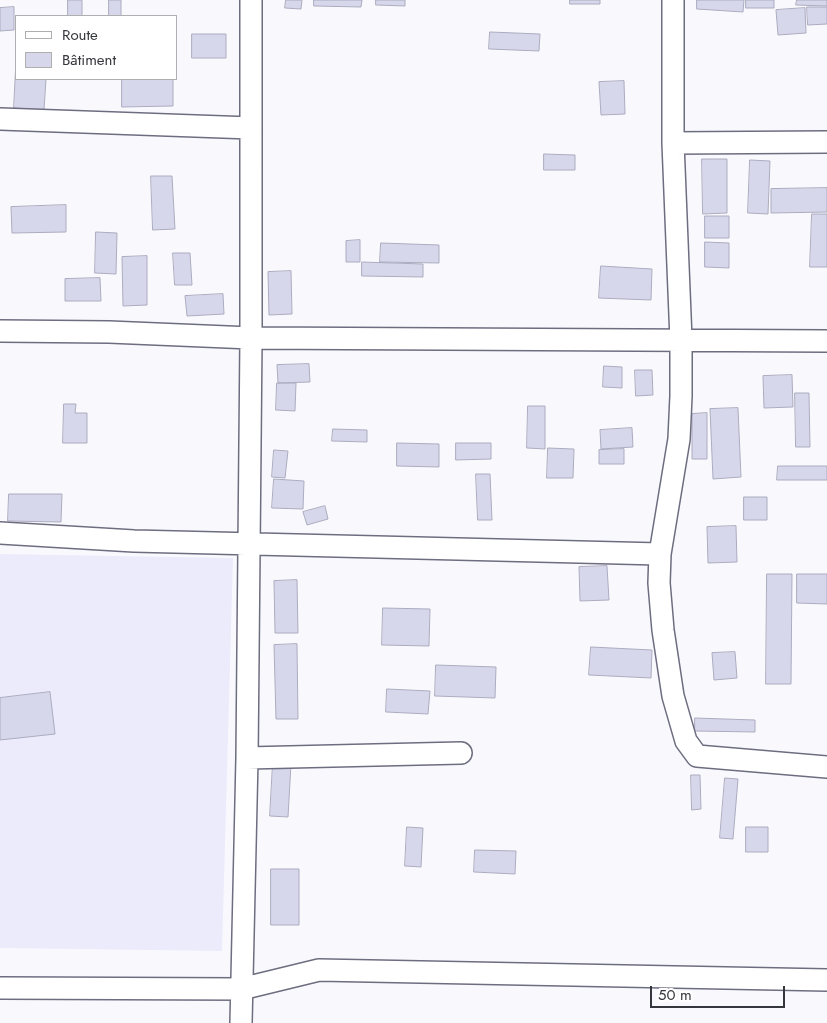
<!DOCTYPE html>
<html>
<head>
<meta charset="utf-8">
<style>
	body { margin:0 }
	#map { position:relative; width:827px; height:1023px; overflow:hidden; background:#f9f9fd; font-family:Jost,sans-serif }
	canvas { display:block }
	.legend { position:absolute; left:15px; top:15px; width:162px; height:65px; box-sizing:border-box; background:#fff; border:1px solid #afafb2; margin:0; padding:6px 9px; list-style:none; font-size:15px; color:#36363e }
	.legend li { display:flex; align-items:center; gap:10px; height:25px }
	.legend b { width:25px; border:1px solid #afafb2 }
	.scale { position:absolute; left:650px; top:986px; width:135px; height:22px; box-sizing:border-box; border:2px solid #36363e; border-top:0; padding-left:6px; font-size:15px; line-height:18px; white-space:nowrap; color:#36363e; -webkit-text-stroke:4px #fff; paint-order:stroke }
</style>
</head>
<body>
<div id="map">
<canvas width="827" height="1023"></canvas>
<ul class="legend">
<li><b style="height:6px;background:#fff"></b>Route</li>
<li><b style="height:14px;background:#d7d7ec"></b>Bâtiment</li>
</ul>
<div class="scale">50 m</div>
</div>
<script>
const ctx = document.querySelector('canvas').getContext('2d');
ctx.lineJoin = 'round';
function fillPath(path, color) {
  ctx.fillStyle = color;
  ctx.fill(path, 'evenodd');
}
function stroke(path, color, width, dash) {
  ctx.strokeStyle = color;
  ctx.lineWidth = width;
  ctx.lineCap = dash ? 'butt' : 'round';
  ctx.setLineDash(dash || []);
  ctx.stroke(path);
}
const built = new Path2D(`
	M0 554 233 558 222 951 0 948Z`);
const building = new Path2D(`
	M68 0H82V16H68Z
	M109 0H121V16H109Z
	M286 0H302L301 9 285 8Z
	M314 0H362L361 7 314 6Z
	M376 0H405V6L376 5Z
	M570 0H600V4H570Z
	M697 0H744L743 12 697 9Z
	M746 0H774V8H746Z
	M797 0H827V6L796 5Z
	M14 7V30L0 31V8Z
	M807 7H827V24L808 25Z
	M805 8 806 33 778 35 776 10Z
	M490 32 540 34 539 51 489 49Z
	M192 34H226V58H192Z
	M16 61V79H46L44 110 14 108Z
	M122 79H173V106L122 107Z
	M624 81 625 114 601 115 599 82Z
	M544 154 575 155V170H544Z
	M702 159H727V213L703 214Z
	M750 160 770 161 768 214 748 213Z
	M151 176H172L175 229 153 230Z
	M827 188V212L771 213V189Z
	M66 205V232L12 233 11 207Z
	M812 214H827V267H810Z
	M705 216H729V238H705Z
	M96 232 117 233 116 274 95 273Z
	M360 240V262H346V241Z
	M705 242 729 243V268L705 267Z
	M381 243 439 245V263L380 262Z
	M173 253H190L192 285H175Z
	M147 256V305L123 306 122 257Z
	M362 262 423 264V277L362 276Z
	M601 266 652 269 651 300 599 298Z
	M291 271 292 314 269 315 268 272Z
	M100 278 101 301H65V279Z
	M223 294 224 314 187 316 185 296Z
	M309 364 310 382 278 383 277 365Z
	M604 366 622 367V388L603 387Z
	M635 370H652L653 395 636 396Z
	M792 375 793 407 764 408 763 376Z
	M277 383H296L295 411 276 410Z
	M795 393H809L810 447H796Z
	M64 404H76L75 413H87V443H63Z
	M528 406H545V449L527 448Z
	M738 408 741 477 713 479 710 409Z
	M707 413V459H692V414Z
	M632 428 633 447 601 449 600 430Z
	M333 429 367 430V442L332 441Z
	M397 443 439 444V467L397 466Z
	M456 443H491V459L456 460Z
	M548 448 574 449 573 478H547Z
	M624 449V464H599V450Z
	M274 450 288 451 285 478 272 477Z
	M778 466H827V480H777Z
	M476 474H490L492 520H478Z
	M274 479 304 481 303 509 272 508Z
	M9 494H62L61 522 8 521Z
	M744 497H767V520H744Z
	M325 506 328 519 307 525 303 512Z
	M736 526 737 562 708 563 707 527Z
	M607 566 609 600 580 601 579 567Z
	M767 574H792L791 684H766Z
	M797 574H827V604L797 603Z
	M297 580 298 633H275L274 581Z
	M383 608 430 609 429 646 382 645Z
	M297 644 298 719H276L274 645Z
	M591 647 652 650 651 678 589 675Z
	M735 652 737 678 714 680 712 653Z
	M436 665 496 667 495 698 435 696Z
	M387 689 430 691 428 714 386 712Z
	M50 692 55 734 0 740V698Z
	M695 718 755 720V732L695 731Z
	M273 763 291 764 288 817 270 816Z
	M691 775H700L701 809 692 810Z
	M725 778 738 779 733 839 720 838Z
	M407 827 423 828 421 867 405 866Z
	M746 827H768V852H746Z
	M475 850 516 851 515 874 474 872Z
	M271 869H299V925H271Z`);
const minor = new Path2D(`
	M673 0V143L681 340V396L679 439 660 554 659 583 663 630 673 696 686 741 697 756 827 767
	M0 119 251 128
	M673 143 827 142
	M0 331 109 332 251 338 827 341
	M0 533 134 541 660 554
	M247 758 461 753
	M0 988 241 989 319 970 827 980
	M241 1023 247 758 251 338V0`);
fillPath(built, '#ebebfc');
fillPath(building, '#d7d7ec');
stroke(building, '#acacc0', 1);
stroke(minor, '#6d6d80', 24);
stroke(minor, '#fff', 21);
</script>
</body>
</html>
